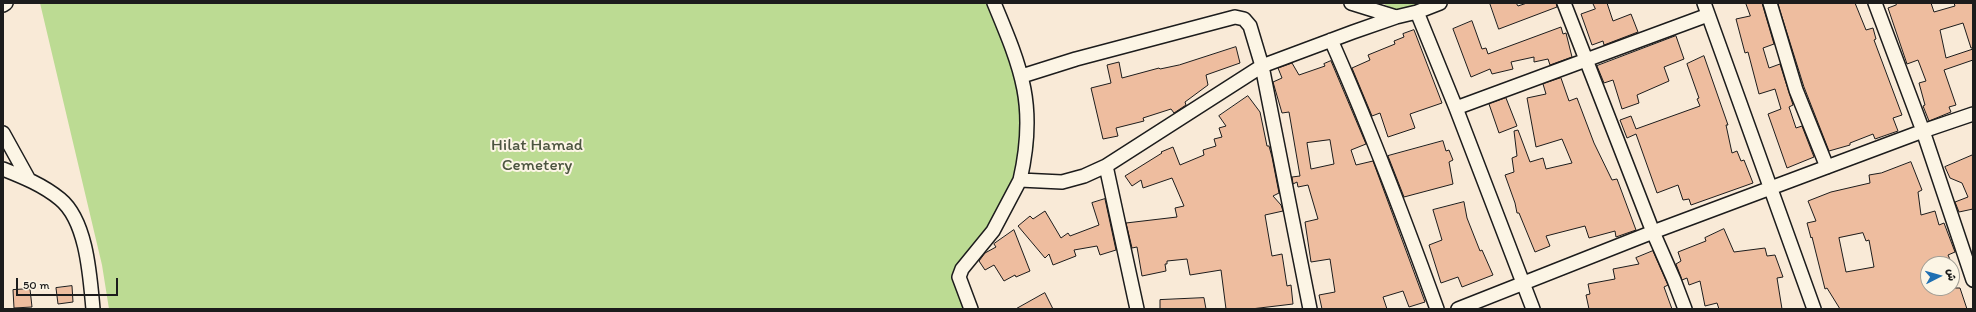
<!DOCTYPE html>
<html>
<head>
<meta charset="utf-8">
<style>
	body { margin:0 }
	#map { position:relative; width:1976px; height:312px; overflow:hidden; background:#f9ead7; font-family:Itim,"Playpen Sans Arabic",sans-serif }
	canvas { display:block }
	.frame { position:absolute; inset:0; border:4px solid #1c1c1c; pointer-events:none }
	.north { position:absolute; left:1920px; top:256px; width:40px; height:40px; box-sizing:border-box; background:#fcf5e5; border:1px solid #a29e95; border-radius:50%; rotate:84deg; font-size:11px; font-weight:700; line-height:16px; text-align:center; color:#1c1c1c }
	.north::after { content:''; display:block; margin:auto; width:14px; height:18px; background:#1f6fb2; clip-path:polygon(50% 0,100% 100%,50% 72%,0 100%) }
	.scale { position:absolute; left:16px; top:278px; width:102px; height:18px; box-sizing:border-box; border:2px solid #1c1c1c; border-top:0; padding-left:5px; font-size:12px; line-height:14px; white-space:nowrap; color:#1c1c1c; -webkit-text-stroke:3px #fcf5e5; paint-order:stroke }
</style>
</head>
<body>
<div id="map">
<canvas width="1976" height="312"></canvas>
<div class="frame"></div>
<div class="north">ش</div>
<div class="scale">50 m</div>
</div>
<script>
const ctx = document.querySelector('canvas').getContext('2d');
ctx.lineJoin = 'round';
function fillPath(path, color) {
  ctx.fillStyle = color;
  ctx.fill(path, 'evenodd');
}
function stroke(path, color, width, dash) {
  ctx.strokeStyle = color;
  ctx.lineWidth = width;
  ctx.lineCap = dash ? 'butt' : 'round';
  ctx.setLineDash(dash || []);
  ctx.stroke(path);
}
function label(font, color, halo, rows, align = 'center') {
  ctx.font = font + ' Itim,sans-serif';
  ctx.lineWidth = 4;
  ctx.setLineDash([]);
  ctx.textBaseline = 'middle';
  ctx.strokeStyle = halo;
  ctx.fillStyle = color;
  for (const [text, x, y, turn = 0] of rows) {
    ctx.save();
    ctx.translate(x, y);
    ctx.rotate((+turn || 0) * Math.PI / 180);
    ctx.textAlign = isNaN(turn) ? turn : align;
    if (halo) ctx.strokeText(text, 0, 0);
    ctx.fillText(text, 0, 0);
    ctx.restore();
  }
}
const green = new Path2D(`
	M40 3H995L1026 83 1034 146 1026 169 992 235 953 276 965 309H109L102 265Z
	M1382 3H1430C1410 11 1401 14 1382 3Z`);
const building = new Path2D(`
	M1490 3H1516L1518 6 1527 3H1556L1557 7 1499 29Z
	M1593 3H1607L1613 21 1631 14 1638 32 1604 45 1603 41 1592 45 1581 14 1595 9Z
	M1746 3H1762L1774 44 1763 48 1769 68 1780 64 1793 105 1789 107 1796 128 1802 126 1814 157 1787 168 1768 114 1781 109 1775 89 1759 94 1748 52 1745 53 1736 19 1750 16Z
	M1778 3H1855L1866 30 1873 28 1876 39 1874 40 1902 115 1893 118 1898 131 1875 139 1873 134 1850 143V145L1829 151 1804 87Z
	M1896 3H1931L1934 12 1955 6 1954 3H1973V48H1971L1963 23 1940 30 1946 58 1973 49V60L1944 70 1956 105 1949 107 1951 112 1929 121 1923 106 1925 105 1919 83 1926 81 1918 60 1907 64 1888 8 1896 5Z
	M1472 21 1482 49 1486 48 1488 54 1561 27 1563 34 1566 33 1572 57 1550 65 1548 59 1534 62V57L1511 62 1513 69 1492 74 1490 69 1471 77 1453 29Z
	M1414 30 1442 103 1410 114 1415 128 1388 137 1380 113 1372 116 1352 68 1370 60 1368 55 1395 44 1394 41 1404 37 1403 34Z
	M1676 36 1684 59 1664 67 1669 81 1637 95 1639 103 1622 109 1613 80 1604 83 1597 66Z
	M1236 47 1240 63 1206 75 1208 85 1185 102 1186 105 1174 113 1171 109 1143 118 1144 121 1116 128 1118 136 1103 139 1091 88 1111 83 1107 65 1119 62 1122 78 1159 68 1160 69 1179 65Z
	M1704 56 1728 125H1726L1732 153 1737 151 1741 161 1744 160 1753 183 1691 205 1689 199 1683 200 1678 185 1657 193 1636 134 1627 138 1620 120 1631 116 1636 129 1700 106 1697 99 1699 98 1687 64Z
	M1331 61 1366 144 1351 150 1356 165 1373 161 1425 302 1409 307 1403 291 1383 297 1387 309H1322L1319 295 1335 292 1330 259 1311 262 1305 222 1318 219 1308 185 1298 187 1297 182 1293 184 1292 177 1300 176 1289 112 1282 113 1273 82 1282 78 1278 68 1292 63 1299 75 1325 66 1324 64ZM1330 140 1334 164 1311 169 1307 143Z
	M1561 78 1569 101 1577 98 1594 143 1612 180 1617 179 1636 230 1616 237 1615 231 1589 238 1585 226 1546 236 1550 246 1535 252 1519 213H1517L1515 203 1505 175 1514 172 1512 158 1517 156 1514 131 1518 130 1530 162 1543 158 1546 169 1572 163 1562 139 1536 147 1527 98 1546 94 1543 84Z
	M1248 96 1260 112 1267 146H1269L1272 157 1279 193 1273 196 1281 205 1283 211 1265 215 1272 256 1282 254 1287 286 1291 285 1293 304 1251 309H1226L1221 270 1190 275 1187 259 1167 261V264H1165L1166 271 1142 276 1137 247 1132 248 1126 223 1177 217 1175 208 1184 206 1172 178 1143 188 1141 180 1132 186 1125 176 1162 153 1161 152 1173 147 1180 165 1204 155 1203 150 1216 146 1214 139 1222 137 1219 128 1226 126 1219 116Z
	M1506 98 1517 126 1499 133 1489 104Z
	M1443 141 1446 151 1449 150 1453 160 1449 162 1453 184 1404 197 1388 156Z
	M1973 155V209L1959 212 1955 202 1968 197 1962 183 1950 178 1945 167Z
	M1911 162 1922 190 1918 192 1921 215 1935 211 1939 225 1944 223 1955 252 1948 255 1952 264H1928V288H1960L1967 309H1840L1827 288 1825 289 1812 237 1811 238 1807 223 1816 221 1808 201 1831 192 1870 183 1869 175 1881 173ZM1863 233 1866 241 1869 240 1874 267 1846 272 1839 238Z
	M1105 199 1116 250 1100 255 1097 246 1074 250 1076 256 1053 265 1049 254 1045 258 1018 226 1030 216 1033 219 1045 211 1061 238 1068 233 1070 236 1099 225 1092 203Z
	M1464 202 1467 218 1480 251 1482 250 1493 275 1462 287 1458 277 1441 283 1429 245 1442 240 1433 210Z
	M1724 229 1734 252 1765 248 1767 256 1775 255 1783 277 1777 278 1782 309H1719L1717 303 1705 306 1700 281 1689 285 1687 278 1682 280 1676 264 1681 261 1678 252 1706 241 1705 238Z
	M1014 230 1030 271 1016 277 1015 275 1004 281 994 265 985 270 979 261 985 253 996 247 994 244Z
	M1653 251 1668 285 1664 287 1672 309H1589L1586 295 1590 294 1588 284 1615 279 1613 269 1639 264 1636 258Z
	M72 286 73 302 58 304 56 288Z
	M30 289 32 307 14 308 13 290Z
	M1045 293 1053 309H1016Z
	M1204 298 1206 309H1160V300Z`);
const minor = new Path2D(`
	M994 3C1022 70 1037 106 1020 180
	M1351 3 1396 17
	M1564 3 1653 232 1674 280 1685 309
	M1704 3 1814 309
	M1770 3 1796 90 1827 167
	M1875 3 1923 131 1973 280
	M3 5 6 3
	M1417 12 1456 108 1533 309
	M1331 40C1370 128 1404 218 1437 309
	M1022 76 1076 59 1235 17 1244 19 1250 26 1262 66 1310 309
	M1456 108 1708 15
	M3 133 29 180
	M1106 166 1137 309
	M3 169C23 177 43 185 60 199 87 221 90 277 93 309
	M971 309 959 277 962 269 993 231 1020 180 1062 182 1084 176 1106 166 1262 66 1353 32 1396 17 1417 12 1440 3
	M1458 309 1653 232 1923 131 1973 114`);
const parkNames = [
	["Hilat Hamad",537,146],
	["Cemetery",537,166]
];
fillPath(green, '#bcdb93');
fillPath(building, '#eebd9f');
stroke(building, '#1c1c1c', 1);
stroke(minor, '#1c1c1c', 16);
stroke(minor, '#fcf5e5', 13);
label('17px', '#4c5540', '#fcf5e5', parkNames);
</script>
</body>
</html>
